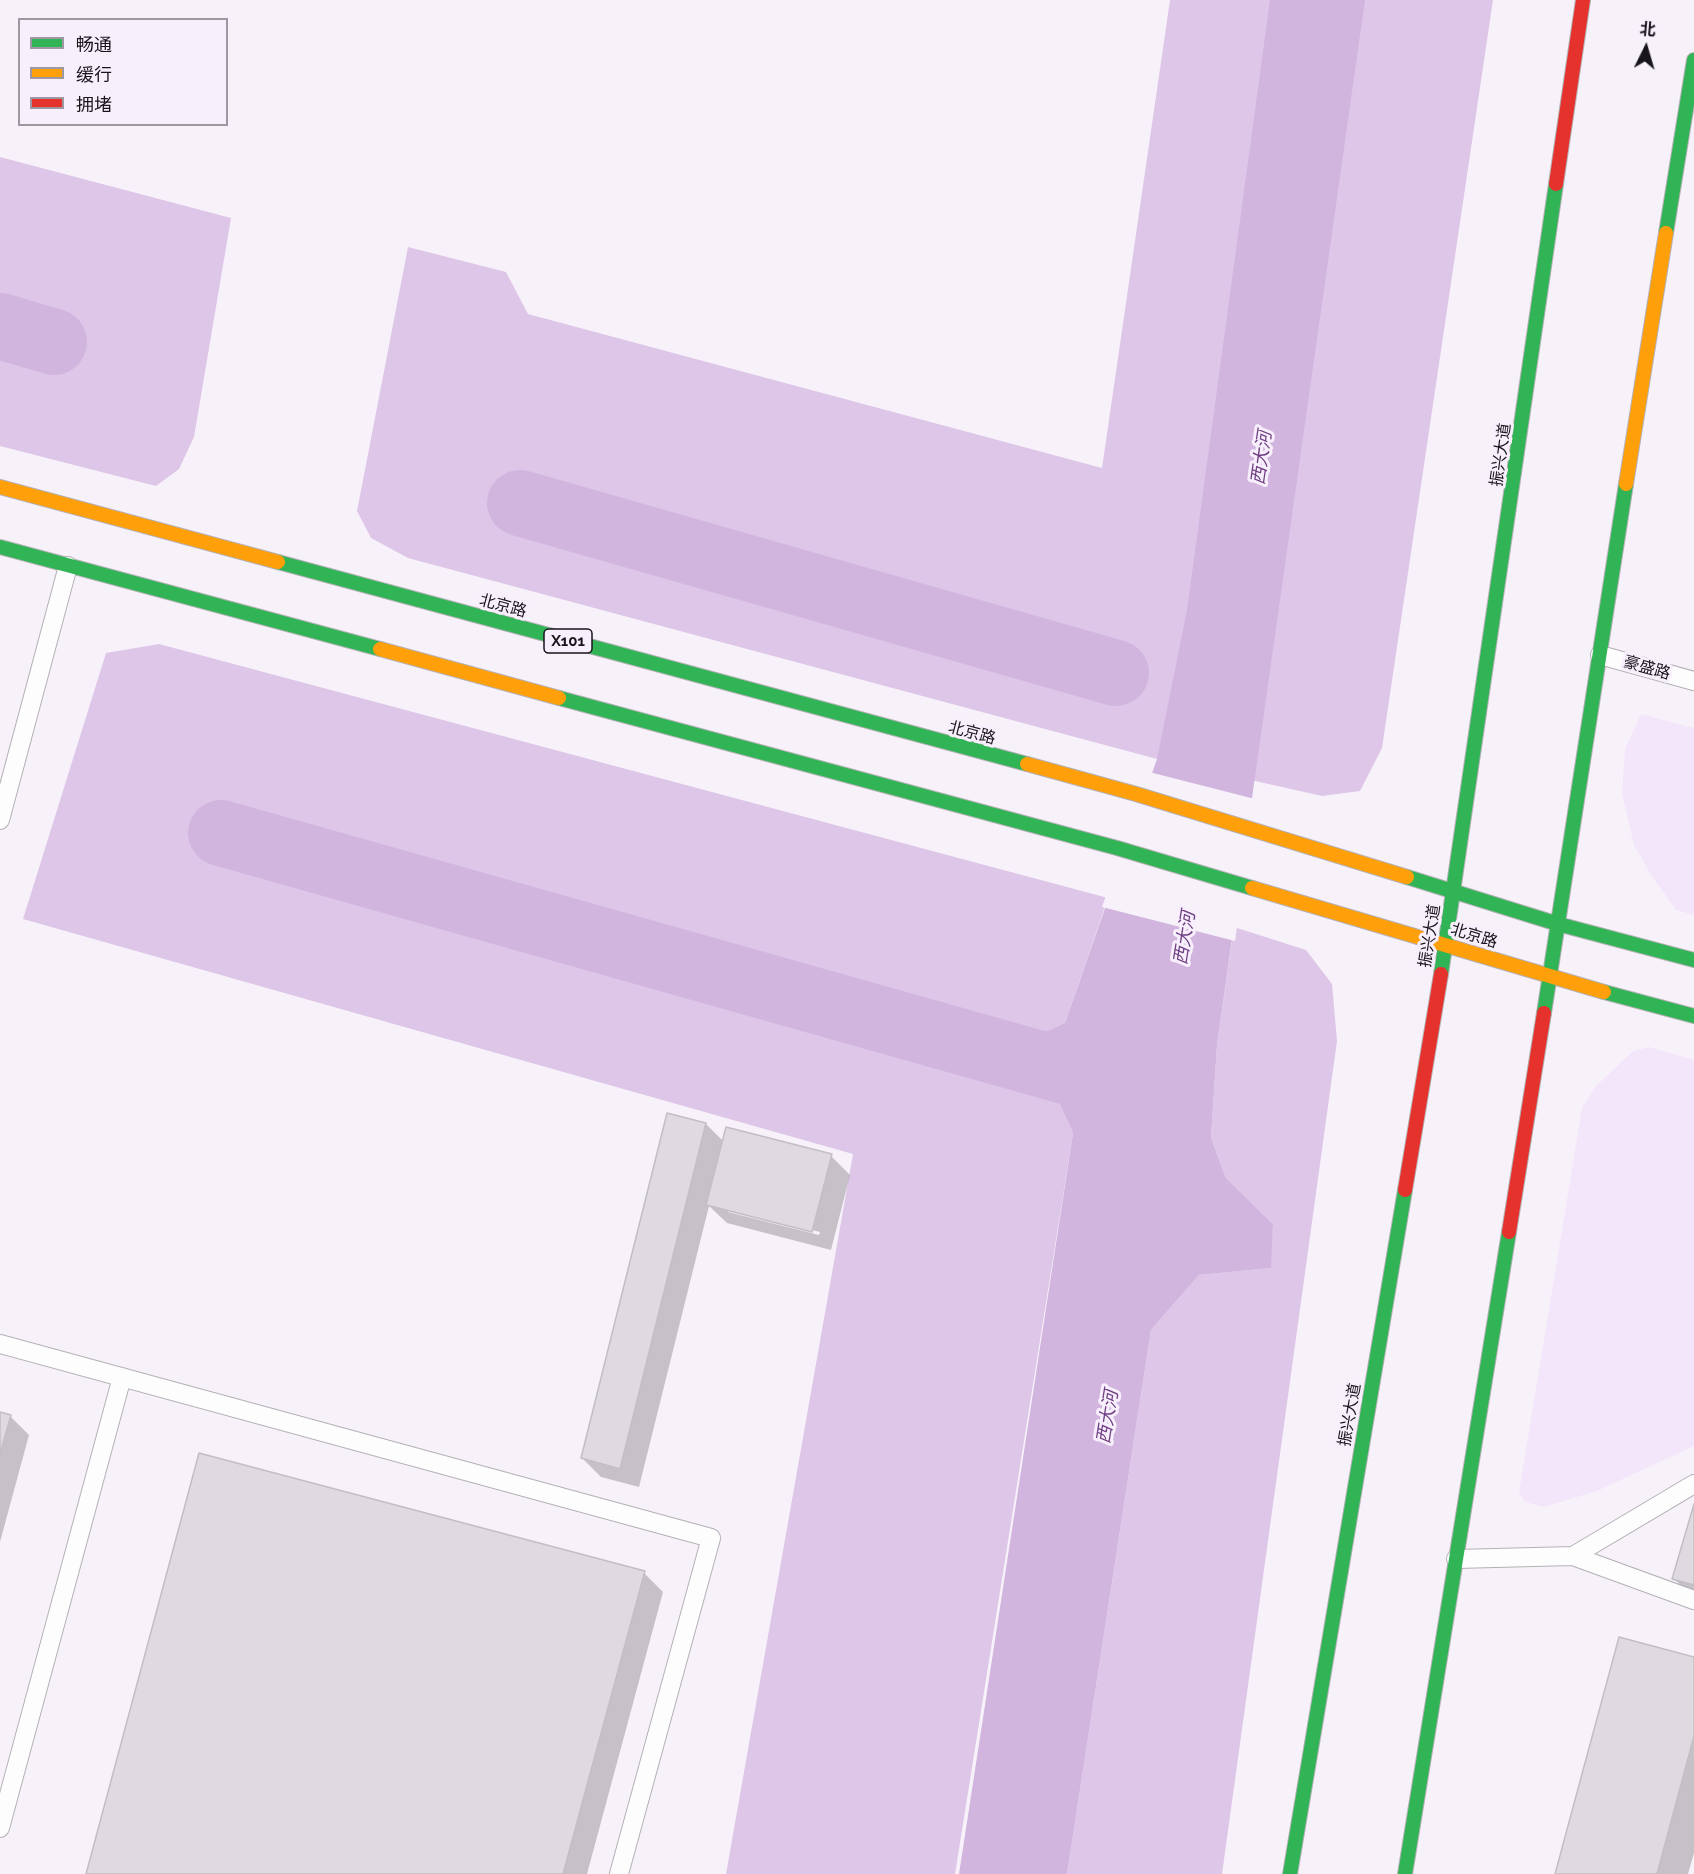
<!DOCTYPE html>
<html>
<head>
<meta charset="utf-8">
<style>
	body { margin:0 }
	#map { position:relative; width:1694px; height:1874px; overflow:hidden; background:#f7f2f9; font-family:Raleway,"Noto Sans SC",sans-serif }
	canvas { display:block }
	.legend { position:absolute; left:18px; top:18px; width:210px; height:108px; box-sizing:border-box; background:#f8effc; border:2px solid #9e98a2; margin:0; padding:8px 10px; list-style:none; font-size:18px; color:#18151a }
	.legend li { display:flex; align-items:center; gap:12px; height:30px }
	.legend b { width:30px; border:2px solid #9e98a2 }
	.north { position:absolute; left:1616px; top:18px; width:60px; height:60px; -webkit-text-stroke:4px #f8effc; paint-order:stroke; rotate:5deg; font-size:16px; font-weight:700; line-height:24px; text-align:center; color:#18151a }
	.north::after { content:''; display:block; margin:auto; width:21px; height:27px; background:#18151a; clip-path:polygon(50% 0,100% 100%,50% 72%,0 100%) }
</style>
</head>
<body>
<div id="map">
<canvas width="1694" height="1874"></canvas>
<ul class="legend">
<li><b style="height:8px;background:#30b455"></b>畅通</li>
<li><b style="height:8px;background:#ff9f0a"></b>缓行</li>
<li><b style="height:8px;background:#e5322d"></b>拥堵</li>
</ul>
<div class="north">北</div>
</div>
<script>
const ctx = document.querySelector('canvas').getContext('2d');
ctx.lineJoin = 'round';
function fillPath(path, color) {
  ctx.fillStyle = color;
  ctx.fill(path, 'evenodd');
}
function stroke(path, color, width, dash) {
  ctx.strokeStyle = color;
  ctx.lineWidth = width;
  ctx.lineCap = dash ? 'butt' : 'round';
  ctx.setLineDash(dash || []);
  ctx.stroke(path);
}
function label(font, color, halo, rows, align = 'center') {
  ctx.font = font + ' Raleway,"Noto Sans SC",sans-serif';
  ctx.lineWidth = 6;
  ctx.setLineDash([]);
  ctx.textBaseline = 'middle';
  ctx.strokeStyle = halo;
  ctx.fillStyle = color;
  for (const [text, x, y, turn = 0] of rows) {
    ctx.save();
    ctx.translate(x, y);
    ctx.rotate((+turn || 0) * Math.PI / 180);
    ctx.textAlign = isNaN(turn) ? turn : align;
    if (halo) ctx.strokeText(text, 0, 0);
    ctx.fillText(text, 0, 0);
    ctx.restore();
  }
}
const green = new Path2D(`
	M1641 714 1694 728V915L1676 910 1651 875 1634 845 1622 794 1625 749Z
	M1649 1047 1694 1060V1446L1597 1491 1544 1507 1525 1502 1519 1492 1582 1108 1595 1087 1633 1051Z`);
const forest = new Path2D(`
	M1170 0H1493L1382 748 1360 791 1322 796 1157 759 408 558 371 538 357 511 408 247 506 272 528 314 1102 468Z
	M0 157 231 218 194 437 179 469 156 486 0 446Z
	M159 644 1108 898 1065 1023 1031 1038 984 1048 977 1062 1049 1081 1073 1133 955 1874H726L853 1154 23 919 106 653Z
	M1234 927 1306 950 1332 984 1337 1041 1222 1874H1067L1151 1330 1199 1275 1270 1268 1273 1224 1226 1178 1211 1138 1217 1045Z`);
const water = new Path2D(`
	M1270 0H1365L1217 1045 1211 1138 1226 1178 1273 1224 1271 1268 1199 1275 1151 1330 1067 1874H959L1073 1133 1049 1081 977 1063 984 1048 1031 1038 1065 1023 1157 759 1187 610Z`);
const pier = new Path2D(`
	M1149 772 1255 799 1235 941 1102 907Z`);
const shadow = new Path2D(`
	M706 1124 724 1142 831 1156 850 1175 831 1250 727 1223 709 1206 639 1487 601 1477 582 1458ZM728 1209 820 1232 819 1235 728 1212Z
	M0 1413 10 1416 29 1435 0 1542Z
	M1694 1510V1598L1674 1579Z
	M644 1573 663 1592 587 1874H87Z
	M1694 1659V1853L1688 1874H1557Z`);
const river = new Path2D(`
	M0 326 54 342
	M520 503 1116 673
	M221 833 1072 1073`);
const building = new Path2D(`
	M667 1113 706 1123 620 1469 581 1458Z
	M726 1127 832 1154 812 1232 706 1205Z
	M0 1412 11 1415 0 1454Z
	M199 1453 645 1571 563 1874H86Z
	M1694 1504V1585L1672 1579Z
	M1619 1637 1694 1657V1736L1657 1874H1555Z`);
const lane = new Path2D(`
	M1600 655 1694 681
	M0 820 68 566
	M0 1344 711 1538 619 1874
	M1573 1556 1694 1484
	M1456 1559 1573 1556 1694 1600
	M0 1828 122 1377`);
const fast = new Path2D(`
	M1666 233 1694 60
	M0 547 380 649
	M278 562 1027 764
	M559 698 1117 848 1252 888
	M1407 877 1558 924 1694 960
	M1441 974 1556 184
	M1604 992 1694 1016
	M1544 1013 1626 484
	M1290 1874 1405 1190
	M1405 1874 1509 1232`);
const slow = new Path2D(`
	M1626 484 1666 233
	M0 487 278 562
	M380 649 559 698
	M1027 764 1136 794 1407 877
	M1252 888 1604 992`);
const jam = new Path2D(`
	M1556 184 1583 0
	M1405 1190 1441 974
	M1509 1232 1544 1013`);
const shields = [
	[568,641,48]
];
const shieldNames = [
	["X101",568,641]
];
const streetNames = [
	["振兴大道",1501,455,-82],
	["北京路",503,606,15],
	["豪盛路",1647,668,16],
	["北京路",972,733,15],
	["振兴大道",1430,936,-81],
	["北京路",1474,936,17],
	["振兴大道",1350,1415,-80]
];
const waterNames = [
	["西大河",1262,458,-82],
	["西大河",1185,938,-81],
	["西大河",1108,1417,-81]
];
fillPath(green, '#f4e6fa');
fillPath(forest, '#ddc6e8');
fillPath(water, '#d1b5de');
fillPath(pier, '#f7f2f9');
fillPath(shadow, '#0003');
stroke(river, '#d1b5de', 66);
fillPath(building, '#dedae0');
stroke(building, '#c2bec3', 1.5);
stroke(lane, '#b4b1b5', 20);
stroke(fast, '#b4b1b5', 16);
stroke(slow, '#b4b1b5', 16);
stroke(jam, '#b4b1b5', 16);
stroke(lane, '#fefdfe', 18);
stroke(fast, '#30b455', 14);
stroke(slow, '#ff9f0a', 14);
stroke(jam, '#e5322d', 14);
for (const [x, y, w] of shields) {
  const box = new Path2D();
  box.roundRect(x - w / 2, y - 12, w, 24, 4.5);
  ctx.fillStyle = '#f8effc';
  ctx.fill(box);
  stroke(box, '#18151a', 1.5);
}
label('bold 15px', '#18151a', null, shieldNames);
label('16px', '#18151a', '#f8effc', streetNames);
label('italic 18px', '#6f3f83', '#f8effc', waterNames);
</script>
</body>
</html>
